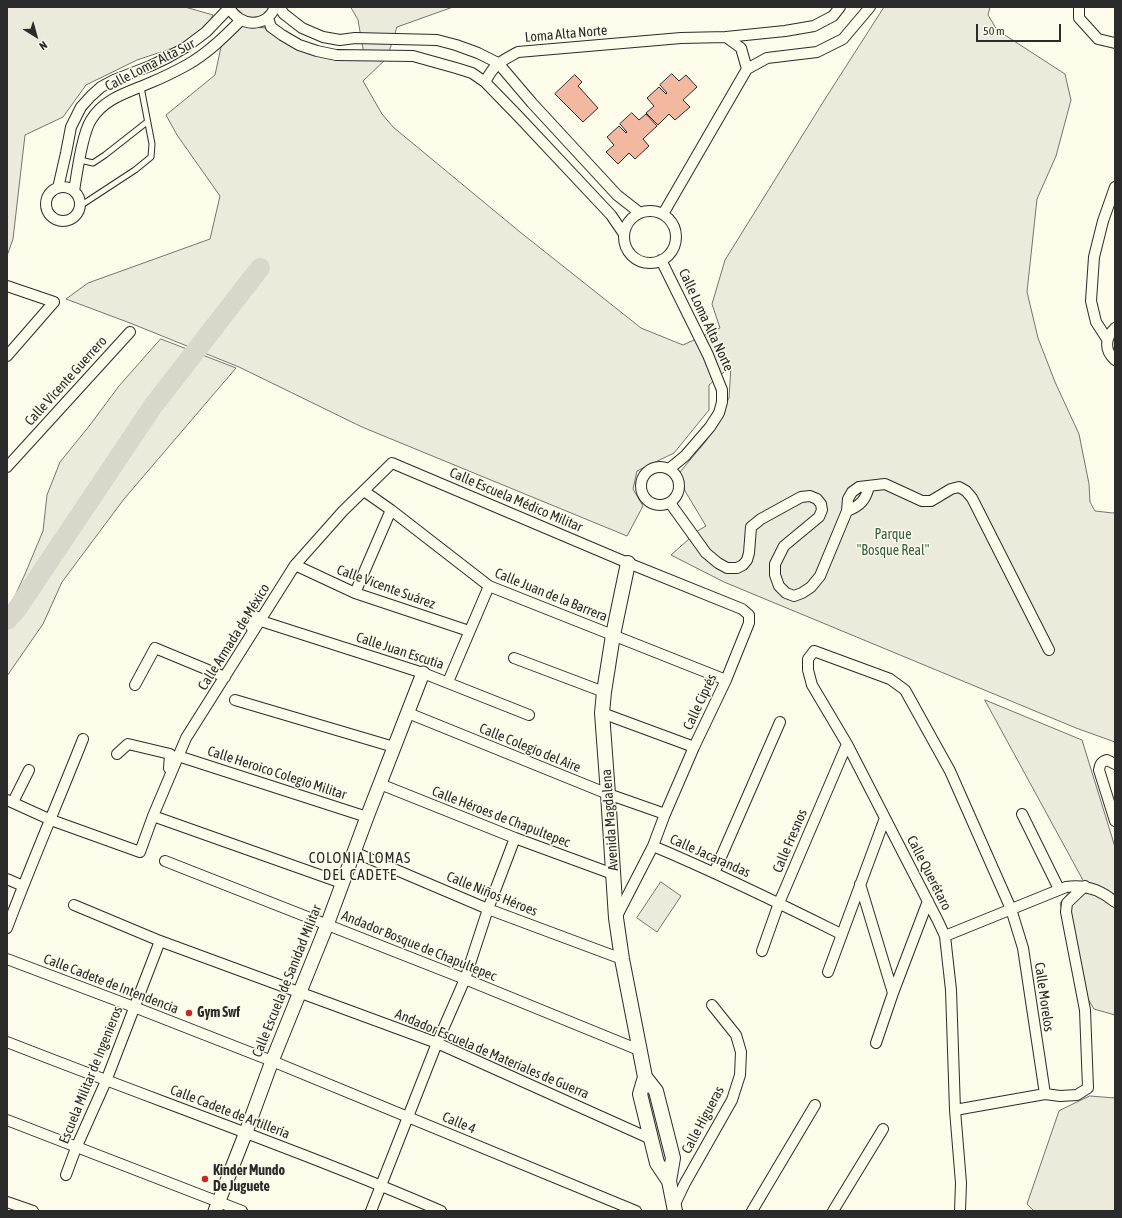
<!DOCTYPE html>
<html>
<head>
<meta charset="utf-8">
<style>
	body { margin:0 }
	#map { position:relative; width:1122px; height:1218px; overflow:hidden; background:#fdfbea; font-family:"Asap Condensed",sans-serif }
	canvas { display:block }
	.frame { position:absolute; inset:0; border:8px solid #2b2b2b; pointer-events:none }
	.north { position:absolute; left:16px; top:16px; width:40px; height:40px; -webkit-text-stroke:3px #fdfbea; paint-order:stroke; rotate:143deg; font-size:11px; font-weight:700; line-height:16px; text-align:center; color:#2b2b2b }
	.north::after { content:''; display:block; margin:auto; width:14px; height:18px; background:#2b2b2b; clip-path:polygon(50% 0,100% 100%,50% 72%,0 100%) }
	.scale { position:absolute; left:976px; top:24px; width:85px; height:18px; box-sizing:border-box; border:2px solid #2b2b2b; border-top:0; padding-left:5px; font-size:12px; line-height:14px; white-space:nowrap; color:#2b2b2b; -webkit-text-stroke:3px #fdfbea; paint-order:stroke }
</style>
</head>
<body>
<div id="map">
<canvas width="1122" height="1218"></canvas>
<div class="frame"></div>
<div class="north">N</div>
<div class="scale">50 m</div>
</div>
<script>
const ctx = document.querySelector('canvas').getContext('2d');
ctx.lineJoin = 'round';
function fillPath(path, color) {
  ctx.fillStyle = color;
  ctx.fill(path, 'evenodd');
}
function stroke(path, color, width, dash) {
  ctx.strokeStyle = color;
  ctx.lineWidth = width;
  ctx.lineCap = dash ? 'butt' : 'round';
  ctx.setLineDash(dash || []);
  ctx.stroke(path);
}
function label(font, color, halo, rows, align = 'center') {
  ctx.font = font + ' "Asap Condensed",sans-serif';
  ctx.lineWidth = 3;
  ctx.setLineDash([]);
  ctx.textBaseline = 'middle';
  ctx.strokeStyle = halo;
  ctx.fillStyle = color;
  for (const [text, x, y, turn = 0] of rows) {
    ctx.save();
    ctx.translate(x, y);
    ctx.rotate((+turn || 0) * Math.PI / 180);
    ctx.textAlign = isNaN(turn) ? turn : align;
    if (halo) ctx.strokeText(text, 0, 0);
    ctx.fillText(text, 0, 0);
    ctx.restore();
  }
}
const green = new Path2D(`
	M7 7H185L213 15 208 24 179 46 137 60 86 85 63 117 25 135 13 239 7 256Z
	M233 7H271C269 11 267 12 264 14 251 24 243 17 233 7Z
	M351 7H453L397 27 387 58 363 81 382 114 393 127 520 232 641 328 683 345 720 328 712 304 725 260 825 99 884 7H990L988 15 997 30 1065 74 1071 100 1056 156 1037 199 1027 292 1038 338 1055 382 1079 434 1089 484 1090 502 1095 511 1113 513 1115 512V742L1076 728 724 582 671 555 699 530 706 526 685 491 680 472 706 441 729 398 731 366 709 385V410L674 453 637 471 633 489 643 506 627 536 362 427 239 367 130 323 66 299 88 283 210 239 220 196 177 135 166 115 215 75 221 47 243 26 266 28 309 54 365 60 358 20Z
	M161 339 236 368 124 499 62 582 43 624 7 676V613L25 574 43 531 47 495 60 462 90 425 119 386Z
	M985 700 1082 740 1115 847V1015L1094 1009 1085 994 1060 903 1070 891 1083 881Z
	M661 882 681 896 657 932 637 918Z
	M1090 1096 1115 1098V1211H1034L1027 1204 1059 1111Z`);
const river = new Path2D(`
	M7 620 17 609 153 406 260 268`);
const building = new Path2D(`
	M672 74 679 81 686 75 697 87 683 100 690 107 675 120 669 114 658 125 646 113 654 106 647 98 659 87 666 94 667 93 660 85Z
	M575 75 582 82 578 86 598 108 583 122 555 94Z
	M632 113 639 120 646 114 657 126 643 139 649 146 635 159 629 153 618 164 606 152 614 145 607 137 619 126 626 133 627 132 620 124Z`);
const service = new Path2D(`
	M80 160 93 163 105 155 147 122
	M80 206 135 170 151 157 152 144 141 87`);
const minor = new Path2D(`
	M229 7C239 27 266 29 275 7
	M279 7 284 14 302 28 323 37 340 40 355 38 437 40 456 45 478 53 498 63 532 103 617 195 640 213
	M1079 7V18L1098 39 1115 43
	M268 18 271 27 282 35 299 45 317 51 336 55 413 56 456 68 472 73 485 82 519 117 611 215 624 234
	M726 37 741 48 747 69
	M747 69 767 58 817 52 843 39 870 7
	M485 82C495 63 500 62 518 52L681 38 726 37 785 31 814 26 833 16 840 7
	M46 204a17 17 0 1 1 34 0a17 17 0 1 1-34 0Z
	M58 188 66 153 71 127 81 107 91 96 101 87 114 80 150 66 167 58 186 47 206 32 229 8
	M74 191C77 173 82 134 91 120 104 98 129 92 152 82 164 77 176 71 187 65 208 53 224 37 241 20
	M624 237a26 26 0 1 1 52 0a26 26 0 1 1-52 0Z
	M663 214 747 69
	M661 260 708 355 722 390V402L719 413 710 427 685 456 669 469
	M7 286 54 302 7 356
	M1115 328C1105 338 1104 350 1115 360
	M1107 339 1096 322 1091 301 1094 257 1103 221 1115 187
	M641 486a19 19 0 1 1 38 0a19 19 0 1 1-38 0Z
	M7 467 130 332
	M364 491 391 510 489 586 726 680
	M670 503 706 553 718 563 727 568H737L743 565 747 560 749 553 751 527 761 519 801 497 810 496 817 499 821 504 822 510 819 517 784 546 775 564V575L779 586 786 593 794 596 802 593 811 587 820 576 847 511 848 499 852 492 859 487 885 484 922 501H931L951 489 959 487 966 491 972 498 1049 650
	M847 511C860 506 866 500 869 486
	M295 565 355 593 469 631
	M355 593 391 510
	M261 621 423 673 529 715
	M251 627 257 617 253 615
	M514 658 604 692
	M448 682 489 586
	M135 685 155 648 225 677
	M235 700 394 747
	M408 713 608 794 665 814
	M602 713 694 747
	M117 754 128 744 170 754 169 768 173 769
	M178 756 367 817
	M1115 764 1107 760C1101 762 1100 764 1099 770L1115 821
	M380 784 515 838 613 874
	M7 800 51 820 140 852 153 816 186 738 295 565 343 511 392 463 628 563 742 609 749 615V623L726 680 694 747 665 814 653 846 616 918
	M13 802 29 770
	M1022 814 1059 889
	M153 816 342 883
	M653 846C717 873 779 903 841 934
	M354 852 488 909 622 959
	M165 861 465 979 639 1050
	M714 873 780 722
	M7 879 23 886
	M860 884 893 993
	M74 905 160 941 437 1043 651 1139
	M7 928C31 864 58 802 83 739
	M945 936 1066 887C1084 884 1101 890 1115 902
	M762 951 779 903 847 744
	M7 959 134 1007 272 1061 636 1211
	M828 972 885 818
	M7 1042C152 1099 299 1150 441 1211
	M876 1043 893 993 928 901
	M955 1110 1045 1094 1060 1096 1077 1095 1088 1088 1085 1010 1066 912 1067 903 1085 886
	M7 1120 242 1211
	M66 1175 76 1148 106 1081 160 941
	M7 1202 33 1211
	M674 1206 685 1183 732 1100 740 1075 741 1052 736 1035 712 1005
	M371 1211 437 1043 465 979 488 909 515 838
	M752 1211 815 1105
	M833 1211 883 1129
	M960 1211 961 1183 955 1110 951 990 945 936 938 921 847 744 812 685 808 670V659L814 651 890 679 905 690 950 771 1011 909 1023 948 1045 1094`);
const tertiary = new Path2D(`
	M215 1211 246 1132 272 1061 327 925 367 817 423 673`);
const secondary = new Path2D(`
	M628 563 613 635 604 692 602 713 608 794 616 918 622 959 645 1077 656 1091 673 1158 669 1181
	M645 1077 640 1094 657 1163 669 1181 675 1211`);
const markers = [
	[189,1013,4,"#c62828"],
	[205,1179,4,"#c62828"]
];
const streetNames = [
	["Loma Alta Norte",566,34,-5],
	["Calle Loma Alta Sur",150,65,-27],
	["Calle Loma Alta Norte",706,320,65],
	["Calle Vicente Guerrero",66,381,-48],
	["Calle Escuela Médico Militar",516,500,23],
	["Calle Vicente Suárez",386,587,20],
	["Calle Juan de la Barrera",551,595,22],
	["Calle Armada de México",234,637,-58],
	["Calle Juan Escutia",400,651,18],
	["Calle Ciprés",700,702,-65],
	["Calle Colegio del Aire",530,748,22],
	["Calle Heroico Colegio Militar",277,773,18],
	["Calle Héroes de Chapultepec",501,817,21],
	["Avenida Magdalena",610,820,-94],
	["Calle Fresnos",790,841,-67],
	["Calle Jacarandas",710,856,24],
	["Calle Querétaro",929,873,63],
	["Calle Niños Héroes",492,894,22],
	["Andador Bosque de Chapultepec",419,946,22],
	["Calle Escuela de Sanidad Militar",287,981,-68],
	["Calle Cadete de Intendencia",111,984,21],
	["Calle Morelos",1044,997,82],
	["Andador Escuela de Materiales de Guerra",492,1054,23],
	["Escuela Militar de Ingenieros",91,1075,-68],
	["Calle Cadete de Artillería",230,1112,21],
	["Calle Higueras",703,1120,-62],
	["Calle 4",459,1123,23]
];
const parkNames = [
	["Parque",893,535],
	["\"Bosque Real\"",893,551]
];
const poiNames = [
	["Gym Swf",197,1013],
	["Kinder Mundo",213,1171],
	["De Juguete",213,1187]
];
const neighbourhoodNames = [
	["COLONIA LOMAS",360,858],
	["DEL CADETE",360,875]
];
fillPath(green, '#ecebdb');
stroke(green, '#74746e', 1);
stroke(river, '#d8d7c9', 20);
fillPath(building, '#f2b8a0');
stroke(building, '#2b2b2b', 1);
stroke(service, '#2b2b2b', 7);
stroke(minor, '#2b2b2b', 12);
stroke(tertiary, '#2b2b2b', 15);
stroke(secondary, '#2b2b2b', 16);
stroke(service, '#fdfbea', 5);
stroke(minor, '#fdfbea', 10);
stroke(tertiary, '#fdfbea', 13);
stroke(secondary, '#fdfbea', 14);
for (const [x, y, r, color] of markers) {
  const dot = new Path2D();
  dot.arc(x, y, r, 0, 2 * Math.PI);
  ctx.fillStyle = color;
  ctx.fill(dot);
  stroke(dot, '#fdfbea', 1.5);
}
label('14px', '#2b2b2b', '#fdfbea', streetNames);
label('14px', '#34623c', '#fdfbea', parkNames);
label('bold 14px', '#2b2b2b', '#fdfbea', poiNames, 'left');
ctx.letterSpacing = '1px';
label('15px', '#2b2b2b', '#fdfbea', neighbourhoodNames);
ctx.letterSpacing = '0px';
</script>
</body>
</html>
